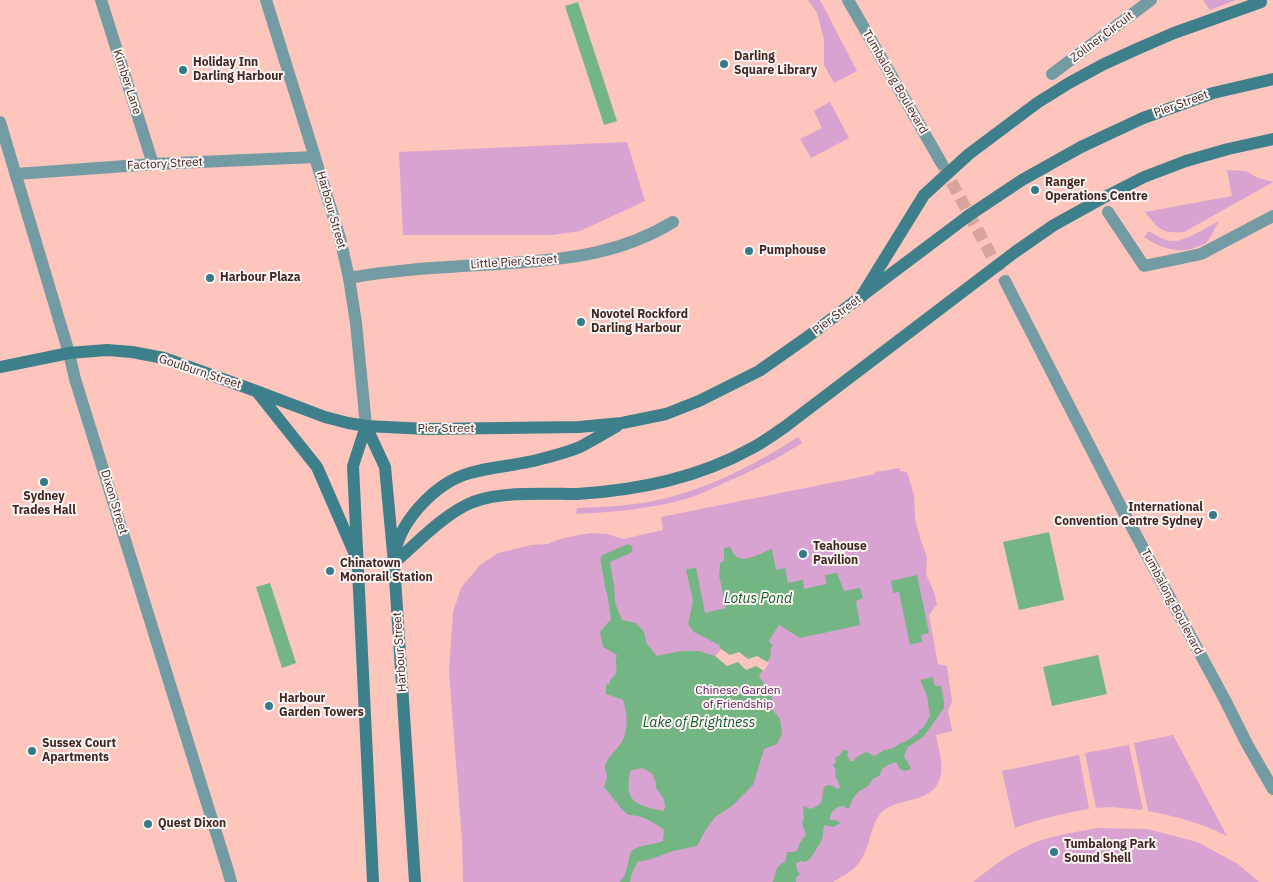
<!DOCTYPE html>
<html>
<head>
<meta charset="utf-8">
<style>
	body { margin:0 }
	canvas { display:block; background:#fdc5bb }
</style>
</head>
<body>
<canvas width="1273" height="882"></canvas>
<script>
const ctx = document.querySelector('canvas').getContext('2d');
ctx.lineJoin = 'round';
function fillPath(path, color) {
  ctx.fillStyle = color;
  ctx.fill(path, 'evenodd');
}
function stroke(path, color, width, dash) {
  ctx.strokeStyle = color;
  ctx.lineWidth = width;
  ctx.lineCap = dash ? 'butt' : 'round';
  ctx.setLineDash(dash || []);
  ctx.stroke(path);
}
function label(font, color, halo, rows, align = 'center') {
  ctx.font = font + ' "IBM Plex Sans",sans-serif';
  ctx.lineWidth = 4;
  ctx.setLineDash([]);
  ctx.textBaseline = 'middle';
  ctx.strokeStyle = halo;
  ctx.fillStyle = color;
  for (const [text, x, y, turn = 0] of rows) {
    ctx.save();
    ctx.translate(x, y);
    ctx.rotate((+turn || 0) * Math.PI / 180);
    ctx.textAlign = isNaN(turn) ? turn : align;
    if (halo) ctx.strokeText(text, 0, 0);
    ctx.fillText(text, 0, 0);
    ctx.restore();
  }
}
const green = new Path2D(`
	M808 0H820L857 71 834 83 824 65V40L817 13Z
	M1203 0H1236L1210 10Z
	M830 102 849 138 811 158 800 139 822 128 814 111Z
	M627 142 645 201 580 231 552 235H403L399 152Z
	M1227 170 1246 171 1258 178 1273 182 1184 232C1161 234 1159 229 1145 212L1232 196Z
	M1219 221C1215 227 1212 236 1207 242 1205 244 1200 246 1196 247 1178 255 1159 247 1144 237L1149 231C1155 235 1163 240 1171 241 1183 243 1207 227 1219 221Z
	M798 437 802 443C778 459 751 471 724 483 713 488 701 494 689 498 653 509 613 512 576 514L577 508C601 507 625 506 649 502 704 491 751 467 798 437Z
	M900 468V471L907 472 914 495 915 519 921 541 927 557 926 574 934 592 937 604 929 615 938 664 947 666 952 702 948 710 952 731 936 735C938 749 946 769 938 783 927 803 900 798 884 810 869 823 872 845 860 861 854 871 843 876 833 882H463L462 840 449 672 453 612 461 588 480 565 498 553 531 545 548 544 557 540 578 535 592 533 607 534 623 539 663 530 661 517 875 474V472Z
	M1173 735 1227 836C1202 823 1175 816 1148 811L1134 743Z
	M1129 745 1143 810 1111 807 1096 808 1085 753Z
	M1079 755 1089 809C1064 813 1039 819 1015 828L1002 771Z
	M1096 828 1147 829 1197 842 1238 864 1259 882H973C994 865 1014 850 1039 841 1057 835 1077 832 1096 828Z`);
const water = new Path2D(`
	M578 2 617 121 604 125 565 6Z
	M1049 532 1064 600 1019 610 1003 542Z
	M730 547C732 550 734 555 737 557 747 563 762 552 772 549L776 570 785 568 788 583 803 580 804 589 826 584 825 575 837 573 844 591 860 588 863 598 856 601 860 625 800 638 779 625 769 641 770 643 773 645 770 650 771 656 761 673 759 677 772 693V709L780 719 782 734 777 744 764 749 753 785 732 806 715 817 705 831 697 846 673 851 651 859 637 862 631 876 630 882H620L625 875 631 851C643 843 651 846 663 841L664 830C656 823 640 814 628 815L621 808 604 787C605 784 607 779 607 776 606 769 603 768 607 761 610 755 615 751 619 746 629 733 628 715 623 700L606 694V685L610 683V680C622 671 613 668 617 655L603 647 600 632 611 619 605 579 610 577 614 585 615 603 622 620 636 623 644 632 647 644 657 656 680 651H699L715 656 721 649 719 645 694 632 688 624 693 601 686 569 696 568 705 613 726 608 719 575 720 563 724 561V548ZM642 768 650 772 653 775 656 783V788L664 799 665 808 663 811C635 805 623 802 631 769L632 770Z
	M917 575 929 633 921 635 922 642 910 645 899 592 893 593 891 581Z
	M270 583 296 663 282 668 256 587Z
	M1098 655 1107 694 1052 706 1043 667Z
	M933 677 935 686H941L944 701V708L924 736 908 747 904 756 907 761 911 769 904 771 900 769 896 762 888 765 882 769 880 775 873 779 868 786 858 792 852 800 849 808H846L843 806C836 807 829 812 830 820H836L840 823 834 827 824 825 822 840 810 859 805 862 801 861 796 863 797 870 800 874 796 878V882H773C776 873 775 865 785 862L787 852H793L798 850 799 844 806 834 802 823 804 819 803 806 811 809C828 802 819 798 825 786L830 785 838 789 840 787 837 779 835 777C836 772 836 769 833 765L836 762 835 758 840 755 843 750 849 751 847 755 850 761H854L855 758 866 752 875 756 884 750 894 748C898 743 903 743 908 740 912 738 914 735 918 733L919 730 923 728 930 716 927 696 920 680Z`);
const pier = new Path2D(`
	M721 649 730 655 739 652 748 659 757 656 769 663 764 671 756 666 746 670 738 662 727 666 715 656Z`);
const stream = new Path2D(`
	M610 589 605 559 628 549`);
const pedestrianTunnel = new Path2D(`
	M943 166 1005 281`);
const service = new Path2D(`
	M101 0 153 164
	M1052 74 1151 0
	M1108 212 1144 266 1201 254 1273 216
	M349 278C403 268 457 267 512 263 570 259 622 253 673 222`);
const pedestrian = new Path2D(`
	M848 0 942 164
	M0 122 69 353
	M1005 281 1122 509 1225 700 1247 744 1273 789`);
const minor = new Path2D(`
	M266 0 340 238 349 278 356 323 366 426
	M16 174 153 164 315 157
	M69 353 75 379 228 871 231 882`);
const secondary = new Path2D(`
	M1081 147 1143 118 1213 93 1273 79
	M1186 161 1228 149 1273 139
	M0 367 69 353 107 350 132 352 164 358 256 391 325 417 348 423 366 426 427 429 579 427 622 423 666 414 699 401 759 371 806 338 968 216
	M258 393 317 467 354 552
	M366 426 385 467 394 563 415 882
	M366 426 353 466 373 882
	M395 553C401 519 437 482 470 473 493 466 517 466 541 459 553 456 568 452 580 447 593 440 605 433 617 426
	M394 563C417 543 445 513 473 502 503 491 546 494 577 494`);
const secondaryBridge = new Path2D(`
	M968 216 1022 180 1081 147
	M861 297 924 195 969 154 1037 103 1069 83 1104 64 1137 49 1174 33 1261 2
	M577 494C639 490 699 478 754 447 765 441 776 433 786 426L1015 252 1054 225 1101 199 1144 177 1186 161`);
const markers = [
	[724,64,5,"#357b87"],
	[183,70,5,"#357b87"],
	[1035,190,5,"#357b87"],
	[749,251,5,"#357b87"],
	[210,278,5,"#357b87"],
	[581,322,5,"#357b87"],
	[44,482,5,"#357b87"],
	[1213,515,5,"#357b87"],
	[803,554,5,"#357b87"],
	[330,571,5,"#357b87"],
	[269,706,5,"#357b87"],
	[32,751,5,"#357b87"],
	[148,824,5,"#357b87"],
	[1054,852,5,"#357b87"]
];
const streetNames = [
	["Zollner Circuit",1102,37,-37],
	["Kimber Lane",127,82,72],
	["Tumbalong Boulevard",895,82,60],
	["Pier Street",1181,104,-20],
	["Factory Street",165,164,-3],
	["Harbour Street",331,210,74],
	["Little Pier Street",514,262,-4],
	["Pier Street",837,315,-37],
	["Goulburn Street",200,372,18],
	["Pier Street",446,429],
	["Dixon Street",114,502,73],
	["Tumbalong Boulevard",1172,602,62],
	["Harbour Street",400,652,-94]
];
const poiNames = [
	["Darling",734,57],
	["Square Library",734,71],
	["Holiday Inn",193,63],
	["Darling Harbour",193,77],
	["Ranger",1045,183],
	["Operations Centre",1045,197],
	["Pumphouse",759,251],
	["Harbour Plaza",220,278],
	["Novotel Rockford",591,315],
	["Darling Harbour",591,329],
	["Sydney",44,497,"center"],
	["Trades Hall",44,511,"center"],
	["International",1203,508,"right"],
	["Convention Centre Sydney",1203,522,"right"],
	["Teahouse",813,547],
	["Pavilion",813,561],
	["Chinatown",340,564],
	["Monorail Station",340,578],
	["Harbour",279,699],
	["Garden Towers",279,713],
	["Sussex Court",42,744],
	["Apartments",42,758],
	["Quest Dixon",158,824],
	["Tumbalong Park",1064,845],
	["Sound Shell",1064,859]
];
const parkNames = [
	["Chinese Garden",738,691],
	["of Friendship",738,705]
];
const waterNames = [
	["Lotus Pond",758,599],
	["Lake of Brightness",699,723]
];
fillPath(green, '#d8a2d1');
fillPath(water, '#73b683');
fillPath(pier, '#fdc5bb');
stroke(stream, '#73b683', 9);
stroke(pedestrianTunnel, '#d7a59c', 12, [12, 6]);
stroke(service, '#739ba3', 12);
stroke(pedestrian, '#739ba3', 12);
stroke(minor, '#739ba3', 12);
stroke(secondary, '#3d7f8a', 12);
stroke(secondaryBridge, '#3d7f8a', 12);
for (const [x, y, r, color] of markers) {
  const dot = new Path2D();
  dot.arc(x, y, r, 0, 2 * Math.PI);
  ctx.fillStyle = color;
  ctx.fill(dot);
  stroke(dot, '#fbf4f2', 2);
}
label('12px', '#402621', '#fbf4f2', streetNames);
label('bold 12px', '#402621', '#fbf4f2', poiNames, 'left');
label('12px', '#5f175a', '#fbf4f2', parkNames);
label('italic 14px', '#105c2d', '#fbf4f2', waterNames);
</script>
</body>
</html>
